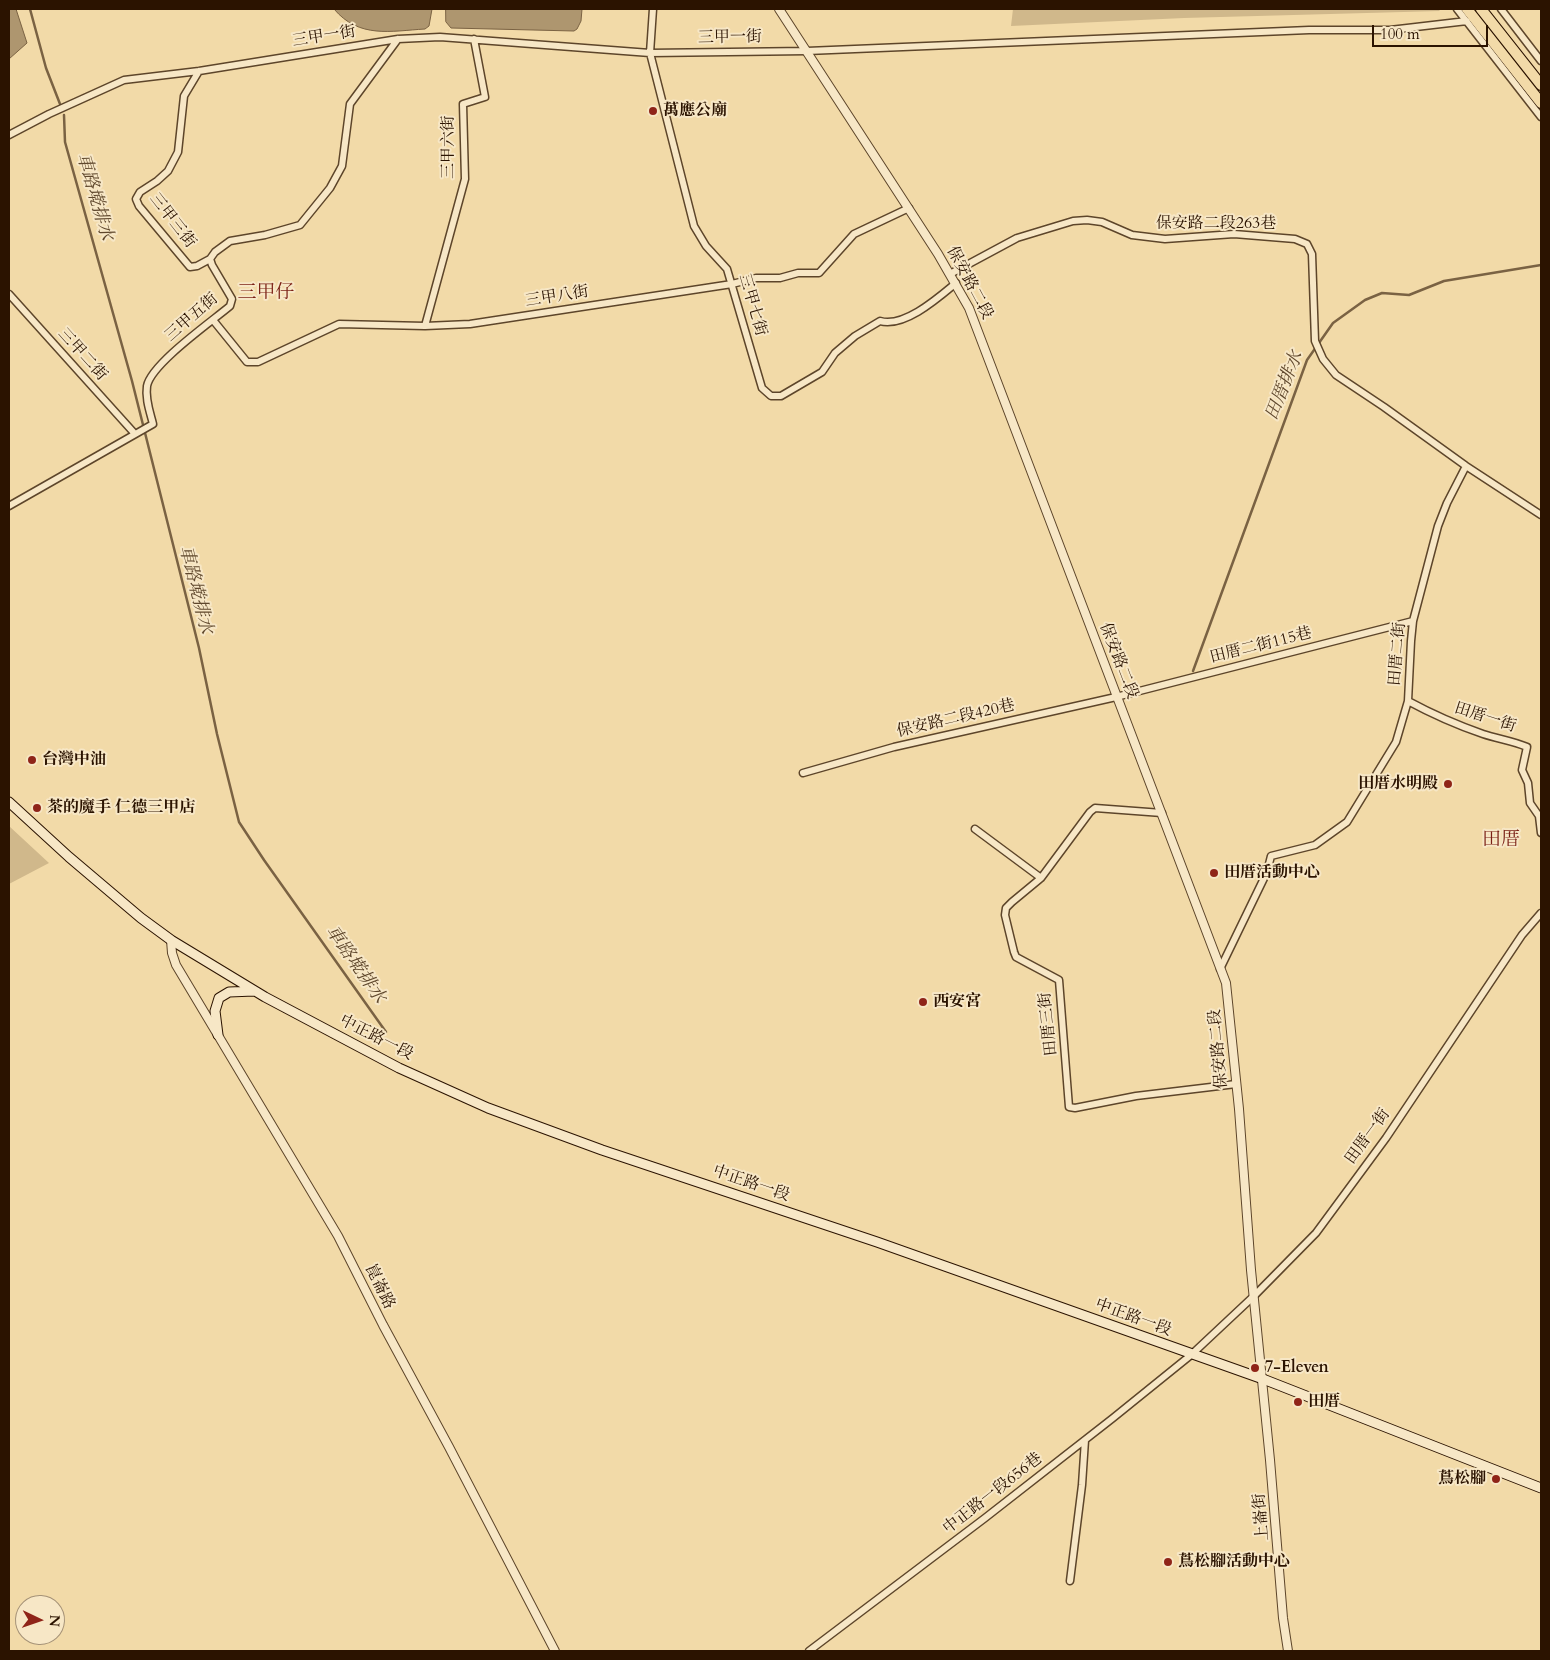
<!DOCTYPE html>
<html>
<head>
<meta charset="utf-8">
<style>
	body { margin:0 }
	#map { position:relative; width:1550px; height:1660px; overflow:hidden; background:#f2daa8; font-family:Cardo,serif }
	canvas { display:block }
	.frame { position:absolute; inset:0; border:10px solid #2b1300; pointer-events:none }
	.north { position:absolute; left:15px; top:1595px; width:50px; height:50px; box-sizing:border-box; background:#f7e7c6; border:1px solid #a59277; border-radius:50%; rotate:93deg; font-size:14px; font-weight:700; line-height:20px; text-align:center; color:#2b1300 }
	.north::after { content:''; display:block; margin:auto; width:18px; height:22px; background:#8f2418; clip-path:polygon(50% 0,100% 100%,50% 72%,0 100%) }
	.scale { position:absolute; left:1372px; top:25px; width:116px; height:22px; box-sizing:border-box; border:2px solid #2b1300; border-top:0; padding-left:6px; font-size:15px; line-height:18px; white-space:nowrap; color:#2b1300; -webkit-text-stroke:4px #f7e7c6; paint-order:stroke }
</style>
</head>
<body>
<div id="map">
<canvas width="1550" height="1660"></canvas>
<div class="frame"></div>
<div class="north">N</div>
<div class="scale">100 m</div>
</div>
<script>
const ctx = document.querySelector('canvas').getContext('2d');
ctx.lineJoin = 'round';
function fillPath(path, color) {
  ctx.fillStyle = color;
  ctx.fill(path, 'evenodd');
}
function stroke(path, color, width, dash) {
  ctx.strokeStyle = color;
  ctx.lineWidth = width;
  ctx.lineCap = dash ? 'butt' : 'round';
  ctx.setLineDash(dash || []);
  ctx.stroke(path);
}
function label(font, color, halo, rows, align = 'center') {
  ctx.font = font + ' Cardo,"Noto Serif TC",serif';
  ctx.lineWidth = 4;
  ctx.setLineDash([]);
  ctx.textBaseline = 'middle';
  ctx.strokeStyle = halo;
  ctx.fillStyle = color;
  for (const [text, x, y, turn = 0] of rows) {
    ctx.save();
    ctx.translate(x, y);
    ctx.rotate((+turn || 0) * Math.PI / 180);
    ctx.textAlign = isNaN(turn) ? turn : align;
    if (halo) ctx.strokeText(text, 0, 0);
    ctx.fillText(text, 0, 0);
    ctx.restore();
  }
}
const green = new Path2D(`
	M1013 9H1438L1440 11 1184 18 1011 26Z
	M9 826 49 863 9 884Z`);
const water = new Path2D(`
	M9 9H16L27 43 9 59Z
	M334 9H432L429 26 425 29C391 31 359 39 334 9Z
	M446 9H582L581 21 577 29 574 31 451 28 446 22Z`);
const stream = new Path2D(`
	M30 9 46 68 60 104
	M64 115 65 142 132 381 199 648 217 734 239 822 264 860 386 1032
	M1193 671 1307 360 1333 323 1365 300 1382 293 1409 295 1444 281 1541 265`);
const minor = new Path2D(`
	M653 9 650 53 694 226 706 246 727 269 762 388 771 396H781L822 372 835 353 855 336 880 321C904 328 938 298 956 283
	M1457 9 1541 117
	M1501 9 1541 61
	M199 71 184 96 178 152 168 171 157 181 140 192 136 199 139 206 190 267 197 266 210 259
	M9 135 49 114 124 80 199 71 398 39 440 37 650 53 807 51 1309 30H1390L1467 21
	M950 274 1017 238 1073 221 1087 220 1102 222 1132 235 1165 239 1234 234 1295 239 1307 244 1312 254 1315 341 1323 359 1336 375 1384 407 1466 466 1541 515
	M9 294 135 434
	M213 320 247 362H258L339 324 425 326 470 324 732 284 756 278H780L798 273H819L854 234 909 208
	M425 326 465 179 463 104 485 97 474 39
	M9 506 153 424C150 412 145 399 147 386 151 364 211 322 230 306L232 299 212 265 210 259 215 252 230 241 265 235 300 225 330 188 342 166 350 104 398 39
	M1408 701C1432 714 1457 725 1483 734 1498 739 1513 741 1527 747L1522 770 1528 783 1530 803 1539 816 1541 833
	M803 773 894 747 1116 697 1413 621
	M1162 813 1095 808 1090 812 1041 878 1012 902 1006 908 1005 915 1014 952 1016 957 1059 980 1069 1107 1075 1108 1136 1096 1236 1084
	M975 829 1041 878
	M1220 969 1267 872 1271 856 1315 845 1347 822 1396 742 1408 701 1411 641 1413 621 1438 526 1447 503 1466 466
	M1070 1581 1082 1485 1085 1440
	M809 1651 985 1518 1113 1418 1191 1355 1255 1295 1316 1233 1386 1138 1522 935 1541 913`);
const tertiary = new Path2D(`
	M779 9 938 254 969 308 1226 983 1239 1109 1251 1270 1270 1460 1283 1618 1288 1651
	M171 940 172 953 176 965 338 1236 383 1325 449 1447 555 1651`);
const secondary = new Path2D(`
	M9 802 69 857 141 918 171 940 265 997 399 1068 488 1108 602 1150 877 1242 1263 1379 1541 1488
	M218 1035 215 1011 219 998 229 992 254 991`);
const trunk = new Path2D(`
	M1467 9 1541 103
	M1481 9 1541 85`);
const markers = [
	[653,111,5,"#8f2418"],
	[32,760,5,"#8f2418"],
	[1448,784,5,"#8f2418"],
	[37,808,5,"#8f2418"],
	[1214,873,5,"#8f2418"],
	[923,1002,5,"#8f2418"],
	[1255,1368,5,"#8f2418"],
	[1298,1402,5,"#8f2418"],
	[1496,1479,5,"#8f2418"],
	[1168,1562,5,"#8f2418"]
];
const streetNames = [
	["三甲一街",324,37,-9],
	["三甲一街",730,38,-1],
	["三甲六街",449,147,-90],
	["三甲三街",172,221,52],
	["保安路二段263巷",1216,224],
	["保安路二段",969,283,62],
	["三甲八街",557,297,-9],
	["三甲七街",752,305,74],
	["三甲五街",192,318,-41],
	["三甲二街",82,355,48],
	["田厝二街115巷",1261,646,-14],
	["田厝二街",1398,654,-85],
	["保安路二段",1118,661,69],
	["田厝一街",1485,718,18],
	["保安路二段420巷",956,719,-13],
	["田厝三街",1049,1024,-96],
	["中正路一段",376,1038,27],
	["保安路二段",1219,1049,-95],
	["田厝一街",1368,1137,-54],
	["中正路一段",751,1184,19],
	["崑崙路",379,1287,64],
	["中正路一段",1133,1318,20],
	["中正路一段656巷",993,1494,-38],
	["上崙街",1262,1517,-95]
];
const poiNames = [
	["萬應公廟",663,111],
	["台灣中油",42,760],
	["田厝水明殿",1438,784,"right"],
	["茶的魔手 仁德三甲店",47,808],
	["田厝活動中心",1224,873],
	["西安宮",933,1002],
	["7-Eleven",1265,1368],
	["田厝",1308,1402],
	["蔦松腳",1486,1479,"right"],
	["蔦松腳活動中心",1178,1562]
];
const waterNames = [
	["車路墘排水",94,197,74],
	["田厝排水",1285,386,-68],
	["車路墘排水",195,590,76],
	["車路墘排水",355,965,55]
];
const quarterNames = [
	["三甲仔",266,294],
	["田厝",1501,841]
];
fillPath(green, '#d0b88b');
fillPath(water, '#ae966f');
stroke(water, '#7a6243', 1);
stroke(stream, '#7a6243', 2.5);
stroke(minor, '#5d452a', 9);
stroke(tertiary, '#5d452a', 10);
stroke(secondary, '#2b1300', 11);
stroke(trunk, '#2b1300', 12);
stroke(minor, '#f7e7c6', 6);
stroke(tertiary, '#f7e7c6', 8);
stroke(secondary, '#f7e7c6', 9);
stroke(trunk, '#f2daa8', 10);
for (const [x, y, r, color] of markers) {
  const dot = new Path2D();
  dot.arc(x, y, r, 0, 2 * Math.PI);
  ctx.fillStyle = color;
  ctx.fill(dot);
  stroke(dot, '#f7e7c6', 2);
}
label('16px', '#2b1300', '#f7e7c6', streetNames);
label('bold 16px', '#2b1300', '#f7e7c6', poiNames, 'left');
label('italic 18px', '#5f472c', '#f7e7c6', waterNames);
label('19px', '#7a1f14', '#f7e7c6', quarterNames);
</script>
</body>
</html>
